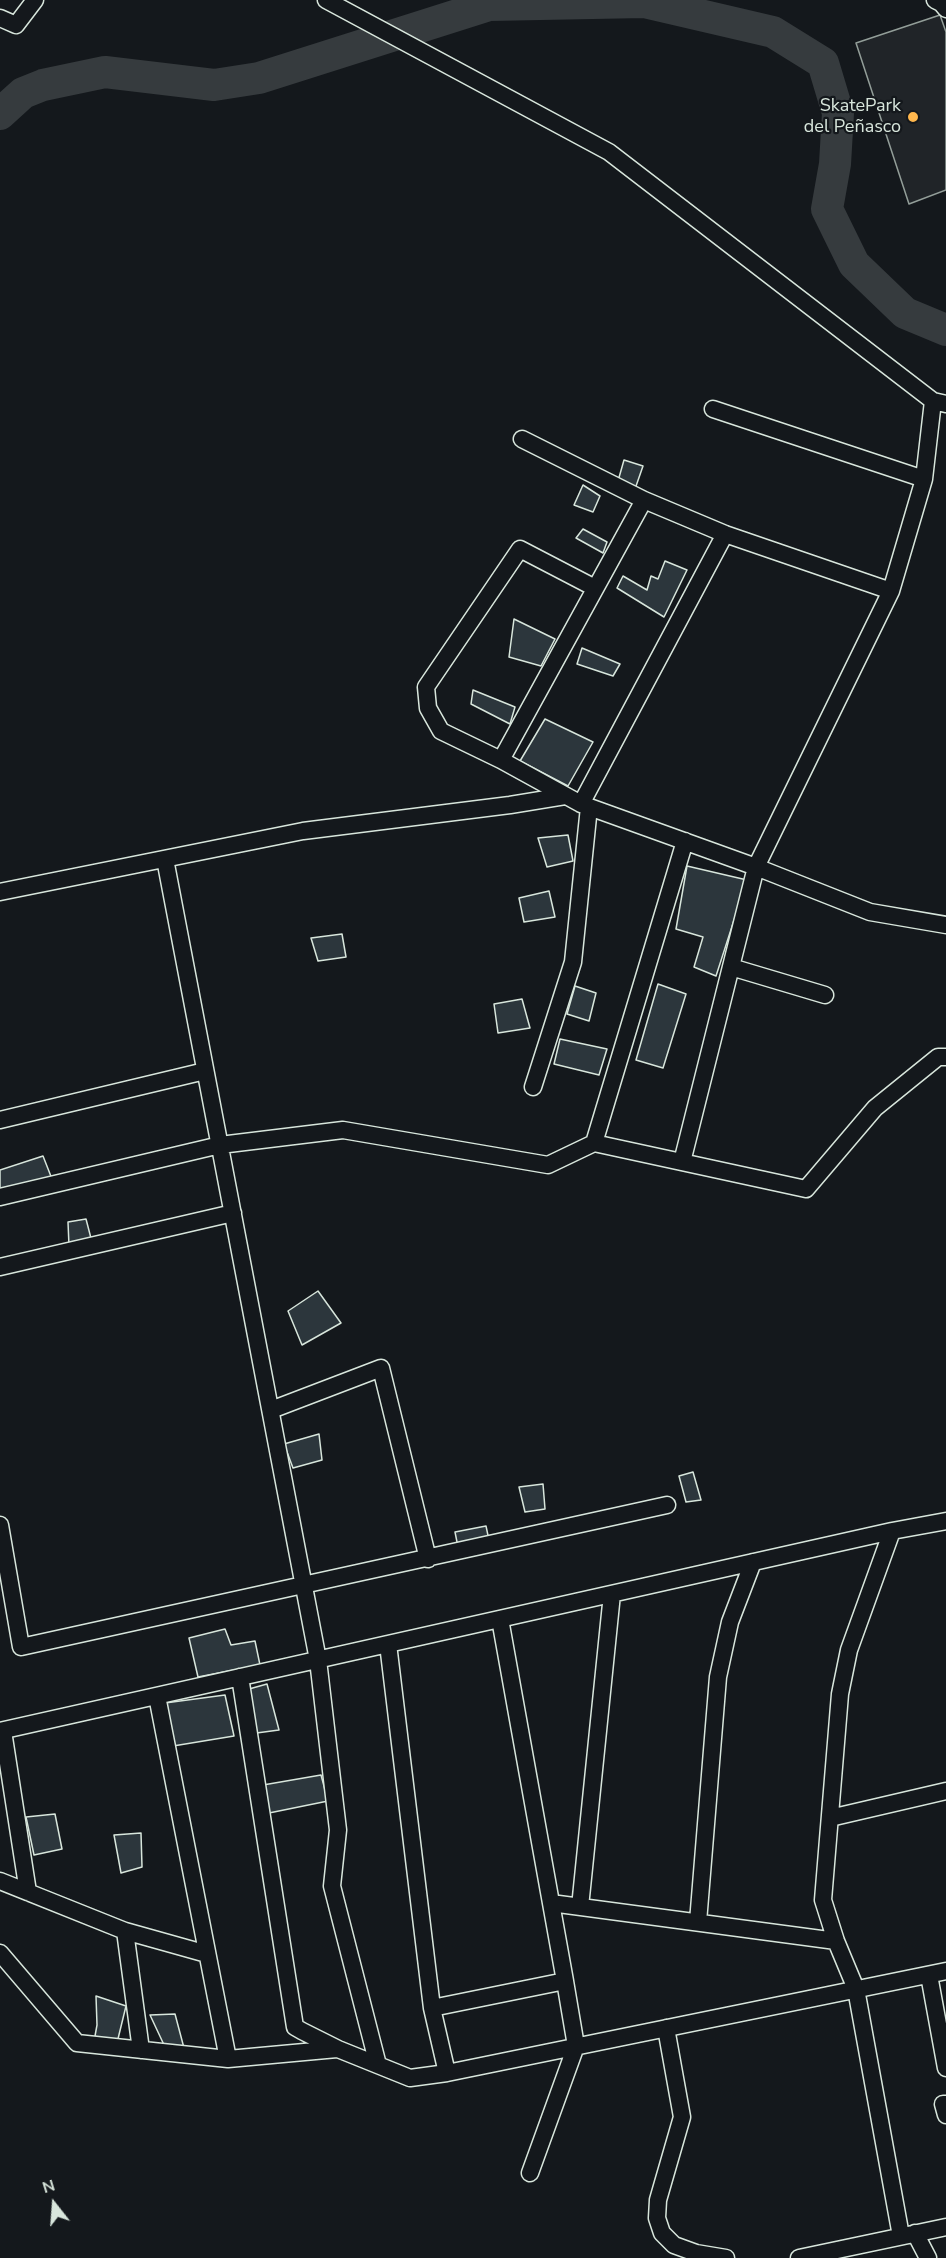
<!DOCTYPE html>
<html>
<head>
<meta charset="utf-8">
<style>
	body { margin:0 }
	#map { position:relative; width:946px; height:2258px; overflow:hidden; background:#14181c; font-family:"Nunito Sans",sans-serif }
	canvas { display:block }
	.north { position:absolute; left:24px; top:2174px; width:60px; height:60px; -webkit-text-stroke:4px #14181c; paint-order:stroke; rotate:343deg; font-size:16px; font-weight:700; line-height:24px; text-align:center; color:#d8e6dc }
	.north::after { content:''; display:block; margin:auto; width:21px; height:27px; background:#d8e6dc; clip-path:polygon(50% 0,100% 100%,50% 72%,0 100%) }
</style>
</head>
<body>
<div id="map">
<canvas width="946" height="2258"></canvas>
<div class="north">N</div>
</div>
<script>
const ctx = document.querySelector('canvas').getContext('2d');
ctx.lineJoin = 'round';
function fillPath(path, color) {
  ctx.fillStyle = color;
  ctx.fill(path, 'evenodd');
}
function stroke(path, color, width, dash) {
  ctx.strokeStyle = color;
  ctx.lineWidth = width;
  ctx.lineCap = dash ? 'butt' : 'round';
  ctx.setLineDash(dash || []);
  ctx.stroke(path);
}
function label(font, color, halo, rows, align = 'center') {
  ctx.font = font + ' "Nunito Sans",sans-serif';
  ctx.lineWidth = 4.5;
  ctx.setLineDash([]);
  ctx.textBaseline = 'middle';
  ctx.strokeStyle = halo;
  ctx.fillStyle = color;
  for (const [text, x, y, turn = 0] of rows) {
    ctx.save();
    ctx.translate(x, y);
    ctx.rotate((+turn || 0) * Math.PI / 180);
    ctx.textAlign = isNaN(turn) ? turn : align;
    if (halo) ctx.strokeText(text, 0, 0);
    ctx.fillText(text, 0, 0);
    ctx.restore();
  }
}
const green = new Path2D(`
	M940 15 946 32V190L909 204 856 43Z`);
const river = new Path2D(`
	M0 114 23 93 43 85 105 72 214 85 259 78 489 5 644 2 773 32 823 63 838 113 835 164 827 209 854 264 905 313 946 330`);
const building = new Path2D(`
	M624 460 643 466 635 489 618 481Z
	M583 485 600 496 593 512 574 505Z
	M583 529 607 542 603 553 576 538Z
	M665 561 687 570 664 617 617 588 623 576 647 590 651 576 658 579Z
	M514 619 555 639 541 666 509 657Z
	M582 648 620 664 613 676 577 664Z
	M473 690 515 707 510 724 471 704Z
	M545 719 593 742 568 786 520 761Z
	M568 835 573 861 547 867 538 838Z
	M687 866 747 880 716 976 694 967 703 937 676 929Z
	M549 891 555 917 524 922 519 898Z
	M342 934 346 957 318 961 311 938Z
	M658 984 686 994 663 1068 636 1060Z
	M575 986 596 993 589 1021 567 1014Z
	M522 999 530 1028 498 1033 494 1004Z
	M560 1039 607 1049 599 1075 554 1064Z
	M43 1156 52 1179 0 1191V1170Z
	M86 1219 93 1246H69L68 1222Z
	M318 1291 341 1323 302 1345 288 1311Z
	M319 1434 322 1460 293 1468 284 1444Z
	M693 1472 701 1500 686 1502 679 1476Z
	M543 1484 545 1509 525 1512 519 1487Z
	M486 1526 490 1545 459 1552 455 1532Z
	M225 1629 231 1645 255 1641 260 1665 198 1677 189 1638Z
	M267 1684 279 1730 249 1734V1689Z
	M225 1695 234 1736 167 1747 165 1703Z
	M321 1775 328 1801 269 1813 263 1785Z
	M55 1814 62 1849 34 1855 26 1817Z
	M141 1833 142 1867 121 1873 114 1835Z
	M96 1996 126 2006 116 2047 95 2036 97 2025Z
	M175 2014 184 2048 165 2047 150 2015Z`);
const minor = new Path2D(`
	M326 0 609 152 933 401 946 404
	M935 0 941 3 946 9
	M0 18 16 25 35 0
	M713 409 924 479
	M522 439 644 500 725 534 891 591
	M595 588 520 549 426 687 428 708 441 731 501 760 581 804 756 867 870 912 946 925
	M501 760 644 500
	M581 804 725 534
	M685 841 594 1143 806 1189 875 1108 938 1057H946
	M165 859 318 1660 338 1830 332 1886 378 2065
	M0 892 303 831 510 805 565 796
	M731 967 825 995
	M533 1087 573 962 589 807
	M0 1120 205 1071
	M682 1162 756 867 891 591 924 479 933 401
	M0 1197 220 1145 343 1130 548 1165 594 1143
	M0 1267 233 1213
	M271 1410 381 1368 428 1559
	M0 1525 21 1647 667 1505
	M892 1531 849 1650 840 1694 823 1900 836 1941 856 1989 901 2236
	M240 1677 295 2027 302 2031 338 2049 410 2078 447 2073 432 2008 388 1644
	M157 1696 228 2059
	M0 1731 892 1531 946 1521
	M3 1731 28 1892
	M830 1818 946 1791
	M0 1881 125 1931 207 1954
	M551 1903 836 1941
	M580 1907 612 1594
	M698 1922 718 1677 730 1622 753 1562
	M125 1931 141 2050
	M0 1953 77 2043 228 2059 337 2049
	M929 1975 946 2068
	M432 2008 565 1981 500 1619
	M666 2028 682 2117 658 2200 657 2218 662 2233 674 2245 696 2253 726 2258
	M447 2073 946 1971
	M946 2104H943L946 2115
	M530 2173 576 2046 565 1981
	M915 2233 928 2258
	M799 2258 946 2227`);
const markers = [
	[913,117,6,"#ffb74d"]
];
const poiNames = [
	["SkatePark",901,107],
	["del Peñasco",901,128]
];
fillPath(green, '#202428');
stroke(green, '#939e99', 1.5);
stroke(river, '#363b3e', 32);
fillPath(building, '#2c363c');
stroke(building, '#d8e6dc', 1.5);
stroke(minor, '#d8e6dc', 19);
stroke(minor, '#14181c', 16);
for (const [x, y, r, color] of markers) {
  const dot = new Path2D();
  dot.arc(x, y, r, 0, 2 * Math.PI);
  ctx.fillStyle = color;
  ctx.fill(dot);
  stroke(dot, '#14181c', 2);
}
label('18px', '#d8e6dc', '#14181c', poiNames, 'right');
</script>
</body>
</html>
